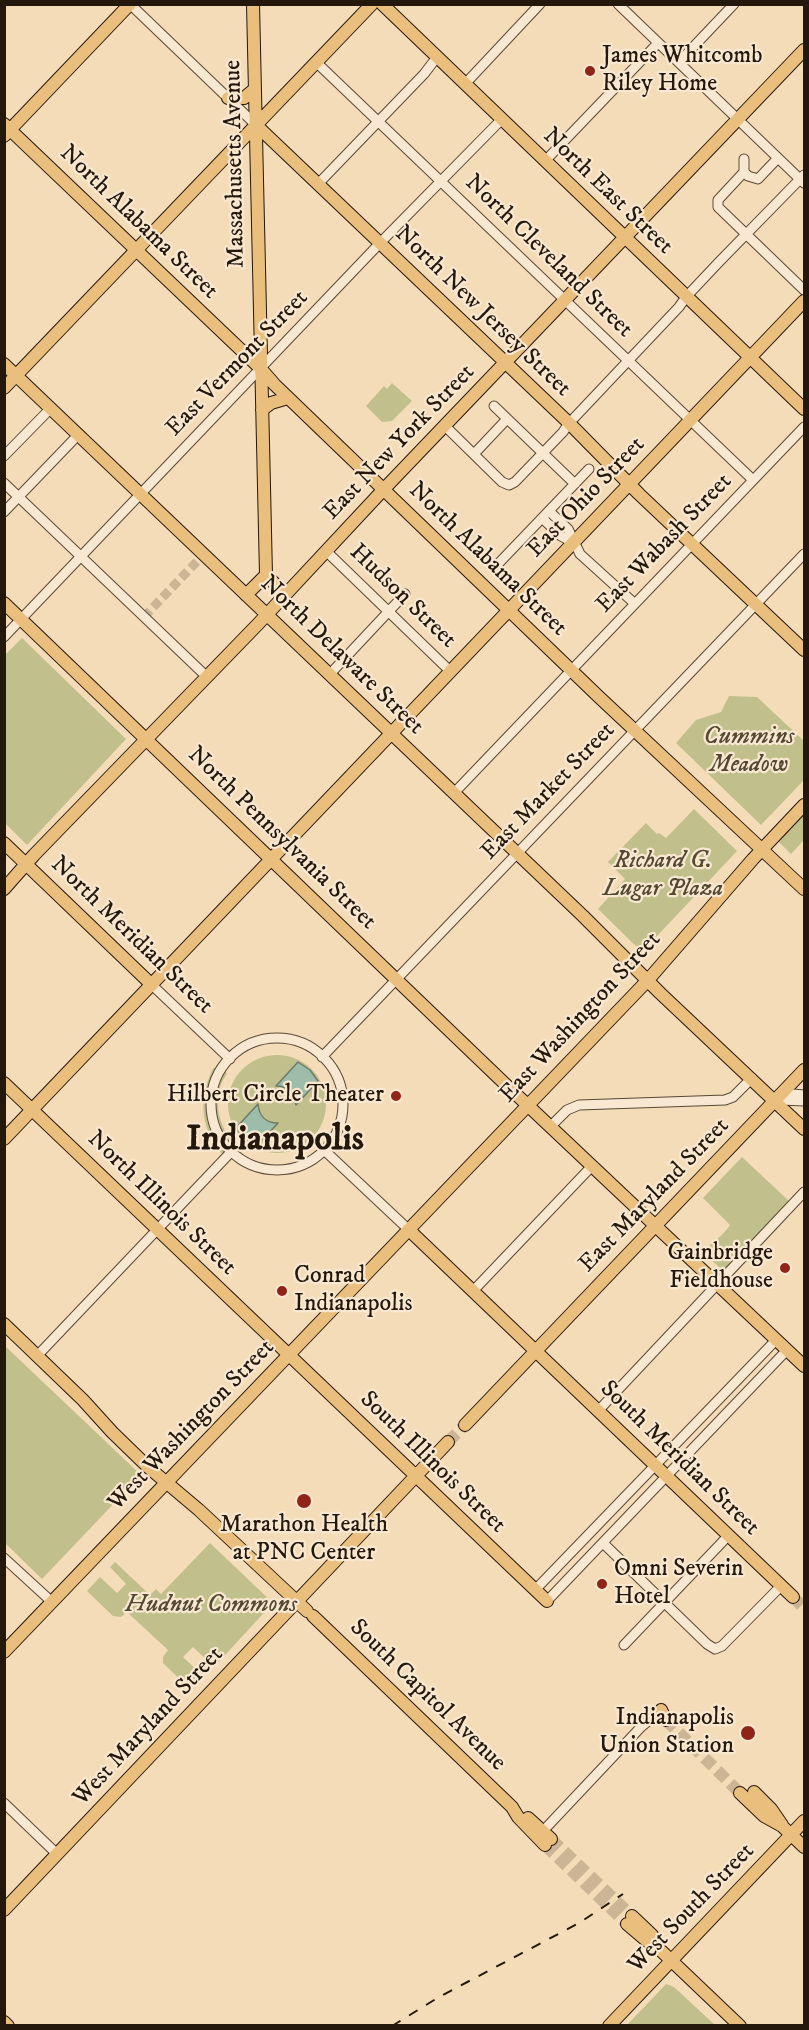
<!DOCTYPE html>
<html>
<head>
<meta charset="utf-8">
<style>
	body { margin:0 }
	#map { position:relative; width:809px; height:2030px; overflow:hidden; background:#f5dcb8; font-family:"IM FELL DW Pica",serif }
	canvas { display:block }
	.frame { position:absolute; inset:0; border:6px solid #24170b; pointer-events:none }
</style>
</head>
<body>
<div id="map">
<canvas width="809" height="2030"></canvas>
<div class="frame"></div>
</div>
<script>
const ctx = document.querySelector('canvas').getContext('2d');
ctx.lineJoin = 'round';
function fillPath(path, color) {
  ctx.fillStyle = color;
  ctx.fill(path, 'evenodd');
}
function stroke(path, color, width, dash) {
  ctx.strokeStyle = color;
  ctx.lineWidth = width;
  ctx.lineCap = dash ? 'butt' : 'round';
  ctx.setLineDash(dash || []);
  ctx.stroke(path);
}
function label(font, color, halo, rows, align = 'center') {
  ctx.font = font + ' "IM FELL DW Pica",serif';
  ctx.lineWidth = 4.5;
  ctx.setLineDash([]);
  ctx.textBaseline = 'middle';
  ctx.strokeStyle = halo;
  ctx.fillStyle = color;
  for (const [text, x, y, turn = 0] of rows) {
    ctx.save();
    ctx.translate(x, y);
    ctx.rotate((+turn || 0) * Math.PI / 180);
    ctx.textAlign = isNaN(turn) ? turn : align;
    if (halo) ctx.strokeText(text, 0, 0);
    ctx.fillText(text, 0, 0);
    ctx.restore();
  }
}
const green = new Path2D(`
	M392 383 412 401 392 421 382 422 366 406 384 386 387 389Z
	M22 638 126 739 27 845 5 823 4 656Z
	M729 696 757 697 804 741V780L761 825 676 743 696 720 721 712Z
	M694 809 737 851 642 952 598 909 625 879 608 862 646 823 657 834 659 833 666 838Z
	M804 812V840L791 854 778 841Z
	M228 1104a49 49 0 1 1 98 0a49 49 0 1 1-98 0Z
	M221 1067 225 1070 227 1074C210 1096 219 1125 234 1146L233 1150 224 1155C218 1151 216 1145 212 1139 199 1115 202 1092 213 1068Z
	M742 1157 790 1202 781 1212 787 1218 731 1278 703 1252C712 1242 723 1236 730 1225L703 1198Z
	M4 1345 141 1475 42 1579 5 1543Z
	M210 1543 273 1603 214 1667 193 1647 183 1657 203 1676 190 1689 163 1663V1657L168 1650 127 1612 121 1617 113 1616 87 1591 100 1577 117 1593 126 1584 110 1567 115 1562 150 1595 156 1589 161 1594Z
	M666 1984 674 1987 715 2025H627Z`);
const water = new Path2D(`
	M298 1062 310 1070 318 1081 296 1105C294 1093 288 1086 276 1086Z
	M258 1104C259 1116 266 1123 278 1123L256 1147 244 1138 236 1128Z`);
const minorTunnel = new Path2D(`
	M144 617 204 554`);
const majorTunnel = new Path2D(`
	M448 1442 465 1425
	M793 1597 804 1608
	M666 1720 740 1793
	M551 1839 632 1916
	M545 1845 627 1924`);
const minor = new Path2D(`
	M130 4 256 125
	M618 4 804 183
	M316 62 753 480
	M679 62 734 4
	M465 84 540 4
	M778 158 758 179 748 176 744 172 718 200V207L804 290
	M744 159V172
	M545 161 658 43
	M318 184 424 74 437 57
	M494 406 575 484
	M574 418 679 307 686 297 719 262 804 175
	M445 426 502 482 509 485 515 482 563 432 569 423
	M474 454 507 419
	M4 456 51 408
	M4 483 207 677
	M549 511 568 529 580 554 634 603
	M4 512 79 434
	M542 518 561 536 574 543
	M326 551 451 672
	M497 565 589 469
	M4 637 380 243 502 119
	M330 674 405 594
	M454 793 804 427
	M152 985 230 1059
	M211 1104a66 66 0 1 1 132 0a66 66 0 1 1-132 0Z
	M322 1057 804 554
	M777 1099 793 1094 804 1095
	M780 1100 804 1101
	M551 1126 567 1110 579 1105 725 1100 733 1097 752 1078
	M324 1150 409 1230
	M473 1291 592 1166
	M37 1356 231 1152
	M598 1411 804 1192
	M603 1543 707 1644 715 1649 722 1646 781 1586
	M4 1558 52 1602
	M535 1590 776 1340
	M547 1601 787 1350
	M624 1645 728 1536
	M4 1803 57 1854
	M543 1831 641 1727 661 1710`);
const major = new Path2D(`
	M253 4 266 575 285 594
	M382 4 804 409
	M228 98H244L255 89
	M4 124 261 369 275 385 599 697 804 889
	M256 125 569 423 639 494 804 650
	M4 136 130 4
	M4 364 583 916 660 993 804 1129
	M4 388 372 4
	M262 410 271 403 288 398
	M246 595 266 575
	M4 603 503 1082 804 1366
	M4 843 152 985
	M4 889 34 855 258 624 384 489 804 50
	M4 1083 547 1601
	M4 1139 804 301
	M409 1230 793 1597
	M4 1324 83 1400 112 1432 148 1467 199 1510 307 1611
	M465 1425 804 1070
	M313 1616 512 1807 518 1817 545 1845
	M4 1652 648 980 753 859 804 805
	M661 1710 666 1720
	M754 1792 771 1809 782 1825
	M740 1793 764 1816 782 1826 804 1847
	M528 1818 551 1839
	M4 1910 448 1442
	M632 1916 652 1935 654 1941
	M627 1924 647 1941 655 1945 740 2026
	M4 2022 8 2026
	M609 2026 804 1821`);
const rail = new Path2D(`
	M392 2026 439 1997 579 1923 623 1894`);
const markers = [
	[590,71,6,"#8f2418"],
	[396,1096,6,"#8f2418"],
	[785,1268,6,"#8f2418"],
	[282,1291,6,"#8f2418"],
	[304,1501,8,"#8f2418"],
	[602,1584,6,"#8f2418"],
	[748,1733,8,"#8f2418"]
];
const poiNames = [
	["James Whitcomb",602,57],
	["Riley Home",602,85],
	["Hilbert Circle Theater",384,1096,"right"],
	["Gainbridge",773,1254,"right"],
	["Fieldhouse",773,1282,"right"],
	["Conrad",294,1277],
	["Indianapolis",294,1305],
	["Marathon Health",304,1526,"center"],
	["at PNC Center",304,1554,"center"],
	["Omni Severin",614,1570],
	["Hotel",614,1598],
	["Indianapolis",734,1719,"right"],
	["Union Station",734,1747,"right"]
];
const streetNames = [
	["Massachusetts Avenue",236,164,-91],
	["North East Street",607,192,44],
	["North Alabama Street",138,223,44],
	["North Cleveland Street",548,257,44],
	["North New Jersey Street",482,312,44],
	["East Vermont Street",238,364,-46],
	["East New York Street",400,443,-46],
	["East Ohio Street",587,498,-46],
	["East Wabash Street",665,544,-46],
	["North Alabama Street",487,560,44],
	["Hudson Street",402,597,44],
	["North Delaware Street",341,656,44],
	["East Market Street",549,792,-46],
	["North Pennsylvania Street",281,839,44],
	["North Meridian Street",131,936,44],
	["East Washington Street",581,1018,-47],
	["East Maryland Street",655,1196,-46],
	["North Illinois Street",161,1204,44],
	["West Washington Street",192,1426,-46],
	["South Meridian Street",679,1459,44],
	["South Illinois Street",432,1463,44],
	["South Capitol Avenue",427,1696,44],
	["West Maryland Street",149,1727,-47],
	["West South Street",692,1909,-46]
];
const parkNames = [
	["Cummins",749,738],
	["Meadow",749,766],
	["Richard G.",663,862],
	["Lugar Plaza",663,890],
	["Hudnut Commons",211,1606]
];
const townNames = [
	["Indianapolis",275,1142]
];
fillPath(green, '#c1bf8b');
fillPath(water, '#9dbca9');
stroke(water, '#6d7a6a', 1.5);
stroke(minorTunnel, '#cbb595', 9, [9, 4.5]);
stroke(majorTunnel, '#cbb595', 12, [12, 6]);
stroke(minor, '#584836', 11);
stroke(major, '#24170b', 14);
stroke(minor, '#f8e8d1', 9);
stroke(major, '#eabe7c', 12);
stroke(rail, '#24170b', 2, [10, 10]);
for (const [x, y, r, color] of markers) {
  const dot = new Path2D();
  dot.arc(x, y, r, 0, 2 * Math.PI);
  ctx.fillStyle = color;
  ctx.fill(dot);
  stroke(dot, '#f8e8d1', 2);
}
label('24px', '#24170b', '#f8e8d1', poiNames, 'left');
label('24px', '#24170b', '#f8e8d1', streetNames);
label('italic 24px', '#534931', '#f8e8d1', parkNames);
label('bold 36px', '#24170b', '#f8e8d1', townNames);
</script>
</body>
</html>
